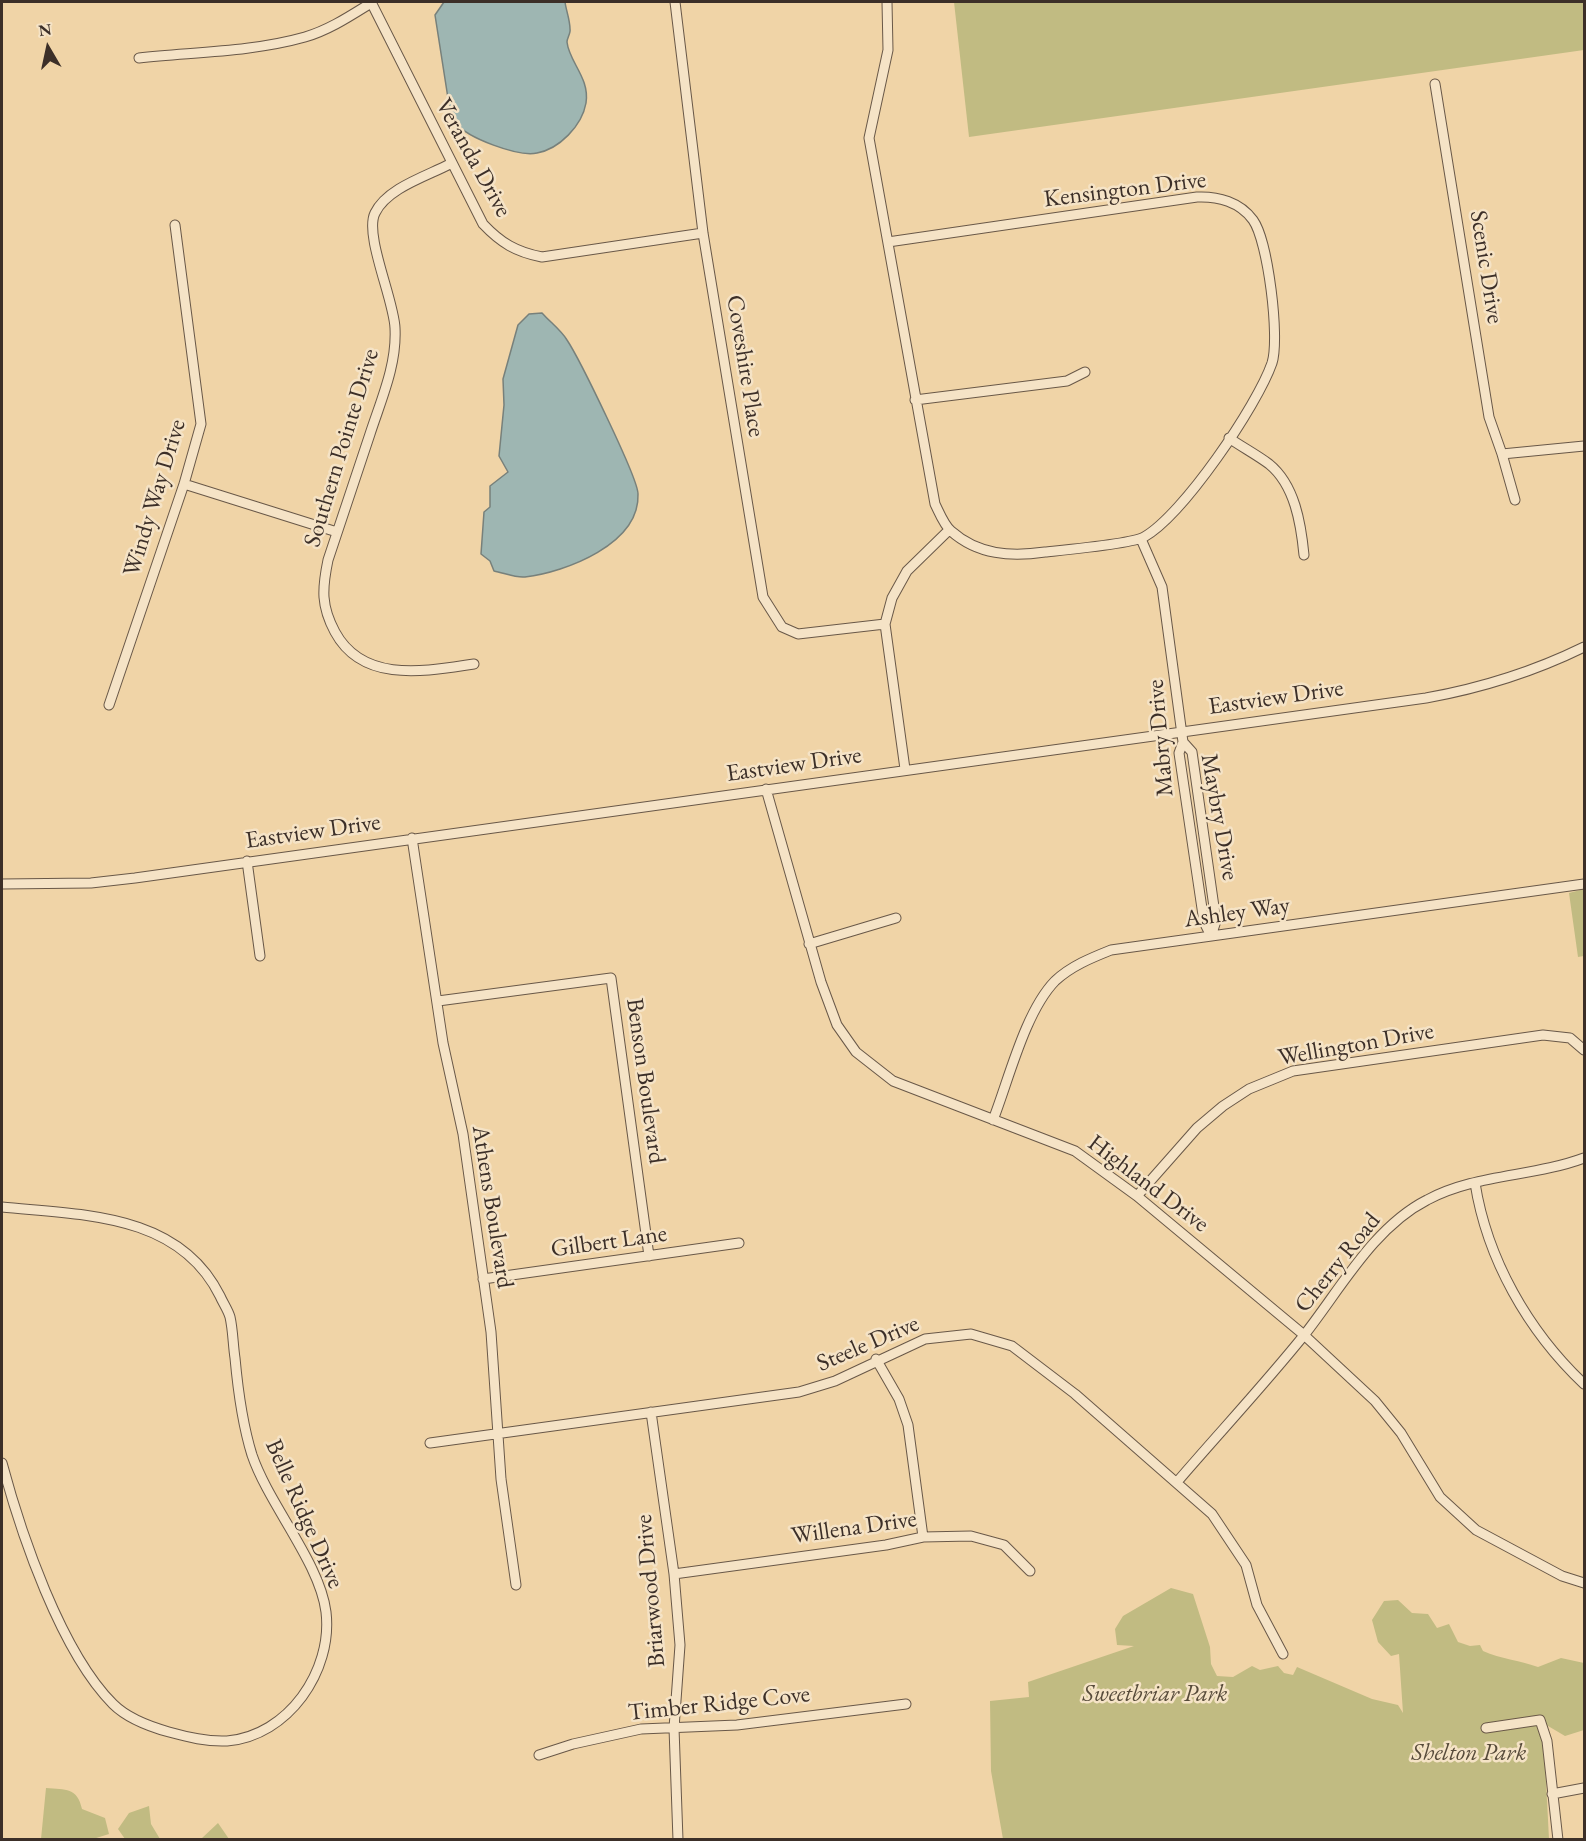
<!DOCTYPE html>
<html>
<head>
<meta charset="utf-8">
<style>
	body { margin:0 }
	#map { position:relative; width:1586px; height:1841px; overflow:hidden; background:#f0d4a7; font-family:"EB Garamond",serif }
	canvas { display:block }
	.frame { position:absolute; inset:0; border:3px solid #3c2f28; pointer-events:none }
	.north { position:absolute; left:18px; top:18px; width:60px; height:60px; -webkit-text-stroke:4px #f5e3c6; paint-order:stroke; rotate:351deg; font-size:16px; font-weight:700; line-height:24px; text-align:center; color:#3c2f28 }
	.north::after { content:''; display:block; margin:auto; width:21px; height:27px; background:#3c2f28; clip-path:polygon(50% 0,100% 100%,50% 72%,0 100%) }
</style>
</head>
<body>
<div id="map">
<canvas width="1586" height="1841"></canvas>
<div class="frame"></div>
<div class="north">N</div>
</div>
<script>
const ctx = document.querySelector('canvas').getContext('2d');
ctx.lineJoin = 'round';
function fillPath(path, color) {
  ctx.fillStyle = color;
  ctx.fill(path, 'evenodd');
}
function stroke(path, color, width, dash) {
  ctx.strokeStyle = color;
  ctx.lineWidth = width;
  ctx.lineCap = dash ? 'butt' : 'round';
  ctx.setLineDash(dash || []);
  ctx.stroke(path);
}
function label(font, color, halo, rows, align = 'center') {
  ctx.font = font + ' "EB Garamond",serif';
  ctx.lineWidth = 5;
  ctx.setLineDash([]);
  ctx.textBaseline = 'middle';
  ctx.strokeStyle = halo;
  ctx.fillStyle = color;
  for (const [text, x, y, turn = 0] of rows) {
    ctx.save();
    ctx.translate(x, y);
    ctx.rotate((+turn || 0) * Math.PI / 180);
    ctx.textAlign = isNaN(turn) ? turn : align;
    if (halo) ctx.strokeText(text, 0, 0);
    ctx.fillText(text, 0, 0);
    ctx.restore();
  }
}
const green = new Path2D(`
	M954 2H1584V50L969 137Z
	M1584 889V956L1578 957 1569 893Z
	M1171 1588 1193 1594 1210 1647 1211 1664 1217 1676 1233 1677 1252 1666 1260 1670 1278 1666 1284 1673 1293 1675 1297 1667 1372 1699 1398 1705 1403 1713 1399 1654 1391 1656 1378 1642 1372 1620 1384 1601 1398 1600 1412 1613 1428 1614 1437 1628 1449 1624 1458 1642 1470 1646 1480 1645 1483 1651C1501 1659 1519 1660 1538 1667L1561 1658 1584 1663V1730L1565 1736 1543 1723 1549 1839H1003L991 1771 990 1701 1029 1697 1028 1682 1134 1646 1117 1645 1115 1629 1123 1616Z
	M46 1788C66 1790 77 1787 82 1809L105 1818 109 1834 93 1839H41Z
	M149 1806 151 1824 160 1839H125L118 1829 129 1813Z
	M218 1823 229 1839H201Z`);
const water = new Path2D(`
	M444 2H565C566 10 570 20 570 29 571 33 567 38 567 42 569 62 590 78 586 103 582 126 559 149 537 153 518 157 467 138 456 123 453 120 452 115 450 111L435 15Z
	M542 313C550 322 561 330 567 340 579 358 638 478 638 494 640 544 566 572 525 577 516 578 504 573 494 571L490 561 481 554 484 512 490 507V486L508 472 499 456 504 405 503 379 518 325 529 314Z`);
const minor = new Path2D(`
	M371 2 483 224C501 243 516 252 542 257L703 233
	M675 2 703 233 763 597 782 627 798 634 885 624
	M887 2 888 50 869 138 935 504C939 512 944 525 951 531 978 555 1011 557 1045 552 1064 550 1131 544 1144 537 1183 515 1257 406 1272 363 1280 338 1268 241 1253 220 1240 202 1218 196 1197 197L888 242
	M139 58C193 52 252 52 305 37 329 30 350 16 371 3
	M1435 84 1489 417 1502 454
	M450 164C427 176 387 188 375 213 364 235 394 300 395 328 397 365 381 400 370 434 356 476 342 518 328 560 322 589 321 606 335 632 363 684 426 671 474 664
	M915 400 1067 381 1085 372
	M1229 438C1242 447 1257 455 1269 464 1295 485 1301 524 1304 555
	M184 484 337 532
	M1515 500 1502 454 1584 446
	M1141 539 1162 587 1183 742 1179 753 1204 922 1211 936
	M109 705 184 484 201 424 175 225
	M1183 742 1192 752 1216 921 1211 936
	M905 769 885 624 892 598 907 571 949 530
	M766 789 821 982 837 1025 856 1052 893 1081 1075 1151 1137 1196 1304 1335 1375 1401 1401 1433 1440 1497 1476 1530 1562 1576 1584 1583
	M412 838 443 1043 463 1134 491 1332 501 1479 516 1585
	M247 861 260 956
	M2 884 91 883 135 878 1426 698C1482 688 1533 672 1584 647
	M809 944 896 918
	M438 1001 611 978 649 1256
	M993 1120C1009 1079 1025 1012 1055 981 1071 966 1091 958 1111 950L1584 884
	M1475 1183C1487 1259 1528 1331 1584 1384
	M1137 1196 1197 1128 1223 1106 1249 1089 1293 1071 1543 1035 1570 1038 1584 1050
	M2 1207C83 1215 179 1213 220 1296 223 1303 228 1310 230 1317 233 1330 233 1345 235 1358 238 1391 242 1423 252 1455 269 1505 320 1563 326 1612 333 1671 288 1736 227 1741 207 1742 188 1737 169 1732 151 1727 127 1718 113 1704 61 1652 21 1534 2 1463
	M483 1279 739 1243
	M876 1359 899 1399 908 1425 923 1537
	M651 1412 674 1574 680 1645 674 1728 678 1840
	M430 1443 799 1392 835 1381 925 1339 971 1334 1012 1346 1075 1394 1212 1514 1246 1565 1257 1605 1283 1654
	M1177 1482C1219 1433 1264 1385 1305 1334 1341 1288 1374 1227 1427 1200 1475 1174 1533 1177 1584 1158
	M674 1574 886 1545 923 1537 971 1536 1004 1545 1030 1571
	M1486 1728 1540 1720 1547 1741 1558 1840
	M539 1755 573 1744 641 1729 737 1725 906 1704
	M1552 1794 1584 1788`);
const streetNames = [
	["Veranda Drive",473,158,61],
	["Kensington Drive",1125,190,-7],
	["Scenic Drive",1486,267,81],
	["Coveshire Place",745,366,81],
	["Southern Pointe Drive",342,448,-73],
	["Windy Way Drive",155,498,-73],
	["Eastview Drive",1276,698,-8],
	["Mabry Drive",1161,738,-95],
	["Eastview Drive",794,765,-8],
	["Maybry Drive",1219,817,80],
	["Eastview Drive",313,832,-8],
	["Ashley Way",1237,913,-8],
	["Wellington Drive",1356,1045,-10],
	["Benson Boulevard",645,1081,82],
	["Highland Drive",1148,1184,37],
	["Athens Boulevard",492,1207,81],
	["Gilbert Lane",609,1242,-8],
	["Cherry Road",1338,1263,-51],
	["Steele Drive",868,1344,-23],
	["Belle Ridge Drive",304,1514,66],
	["Willena Drive",854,1528,-8],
	["Briarwood Drive",651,1591,-95],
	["Timber Ridge Cove",719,1704,-6]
];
const parkNames = [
	["Sweetbriar Park",1155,1694],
	["Shelton Park",1469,1753]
];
fillPath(green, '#c1bb82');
fillPath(water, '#9eb6b2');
stroke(water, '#77807b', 1.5);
stroke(minor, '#695848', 11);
stroke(minor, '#f5e3c6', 9);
label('24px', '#3c2f28', '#f5e3c6', streetNames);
label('italic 24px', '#574b3a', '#f5e3c6', parkNames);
</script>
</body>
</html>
